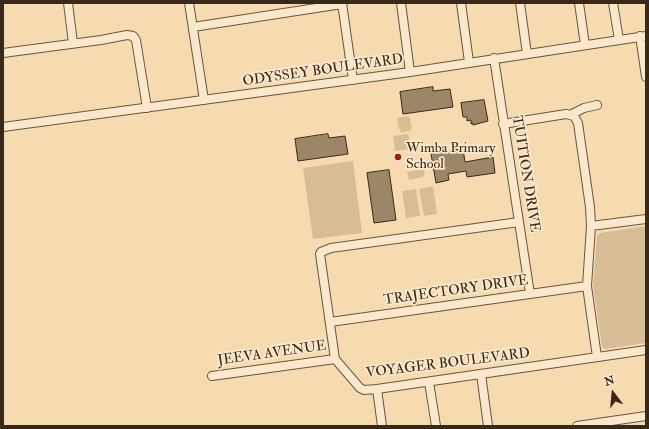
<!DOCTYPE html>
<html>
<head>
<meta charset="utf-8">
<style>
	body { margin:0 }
	#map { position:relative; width:649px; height:429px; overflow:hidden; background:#f7dbb0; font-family:"IM FELL Double Pica",serif }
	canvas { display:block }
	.frame { position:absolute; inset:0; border:4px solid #382918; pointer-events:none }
	.north { position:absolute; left:593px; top:373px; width:40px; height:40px; -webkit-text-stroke:3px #fae8cc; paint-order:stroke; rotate:344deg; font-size:11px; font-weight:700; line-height:16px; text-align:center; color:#382918 }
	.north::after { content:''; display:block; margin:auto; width:14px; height:18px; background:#382918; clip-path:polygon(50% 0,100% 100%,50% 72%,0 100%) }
</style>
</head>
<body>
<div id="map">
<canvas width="649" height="429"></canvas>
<div class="frame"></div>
<div class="north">N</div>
</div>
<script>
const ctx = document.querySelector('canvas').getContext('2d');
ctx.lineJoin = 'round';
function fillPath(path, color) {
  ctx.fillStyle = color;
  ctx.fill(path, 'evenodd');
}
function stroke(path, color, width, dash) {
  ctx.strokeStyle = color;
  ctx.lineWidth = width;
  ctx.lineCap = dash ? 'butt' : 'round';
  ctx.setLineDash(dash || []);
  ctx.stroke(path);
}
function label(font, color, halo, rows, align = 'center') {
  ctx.font = font + ' "IM FELL Double Pica",serif';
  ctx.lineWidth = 3.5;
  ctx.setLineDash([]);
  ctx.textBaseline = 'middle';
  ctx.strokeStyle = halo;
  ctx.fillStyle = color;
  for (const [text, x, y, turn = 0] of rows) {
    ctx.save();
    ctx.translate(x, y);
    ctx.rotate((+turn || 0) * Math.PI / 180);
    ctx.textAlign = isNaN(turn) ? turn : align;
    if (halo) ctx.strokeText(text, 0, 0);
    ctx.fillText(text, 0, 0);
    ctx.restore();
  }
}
const green = new Path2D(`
	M409 116 412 128 409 131 401 133 398 125 397 118Z
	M408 134 411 149 395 151 393 136Z
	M353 161 362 233 313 239 303 168Z
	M424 169 425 174 423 177 409 180 407 172Z
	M433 186 437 214 424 216 419 189Z
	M416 189 420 216 406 218 402 191Z
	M646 226V343L605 349 602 347 593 285 597 236 600 233Z`);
const building = new Path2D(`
	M433 87V91L450 89 453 107 403 114 400 92Z
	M484 100 488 121 473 125V123L471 124V120L467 121V117H463L461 103Z
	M328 134 329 138 345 136 348 154 298 161 295 139Z
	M463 149 465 162 493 157 495 173 467 177 466 171 448 174 449 180 436 183 431 154Z
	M389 170 396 220 374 223 367 173Z`);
const minor = new Path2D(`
	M68 3 73 43
	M189 3 204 100
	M342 3 353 80
	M401 3 410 72
	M461 3 469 62
	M520 3 527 54
	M579 3 585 45
	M613 3 619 40
	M193 27 342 4
	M640 36 646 77
	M3 53 101 40 127 35 133 36 136 40 147 108
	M494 58 530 294
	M570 115 584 108 597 105
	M503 124 566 114 574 116 578 123 590 207 591 226 587 286 597 357
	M3 127 410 72 646 36
	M519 222 331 248 321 252 320 254 335 359 360 388 364 390 377 389 646 350
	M591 226 646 219
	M330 322 587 286
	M481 374 488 426
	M212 376 335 359
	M429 382 436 426
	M377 389 382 426
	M577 426 646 416`);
const markers = [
	[398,157,4,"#8f2418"]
];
const streetNames = [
	["ODYSSEY BOULEVARD",323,71,-8],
	["TUITION DRIVE",525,174,81],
	["TRAJECTORY DRIVE",456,291,-8],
	["JEEVA AVENUE",272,354,-8],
	["VOYAGER BOULEVARD",448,364,-7]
];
const poiNames = [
	["Wimba Primary",406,149],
	["School",406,165]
];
fillPath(green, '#d7bd96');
fillPath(building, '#9b8667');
stroke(building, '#382918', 1);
stroke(minor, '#68563e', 10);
stroke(minor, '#fae8cc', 8);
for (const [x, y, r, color] of markers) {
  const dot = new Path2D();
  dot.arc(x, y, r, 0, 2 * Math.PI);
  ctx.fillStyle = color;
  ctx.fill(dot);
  stroke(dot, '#fae8cc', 1.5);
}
label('14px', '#382918', '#fae8cc', streetNames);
label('14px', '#382918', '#fae8cc', poiNames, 'left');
</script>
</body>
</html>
